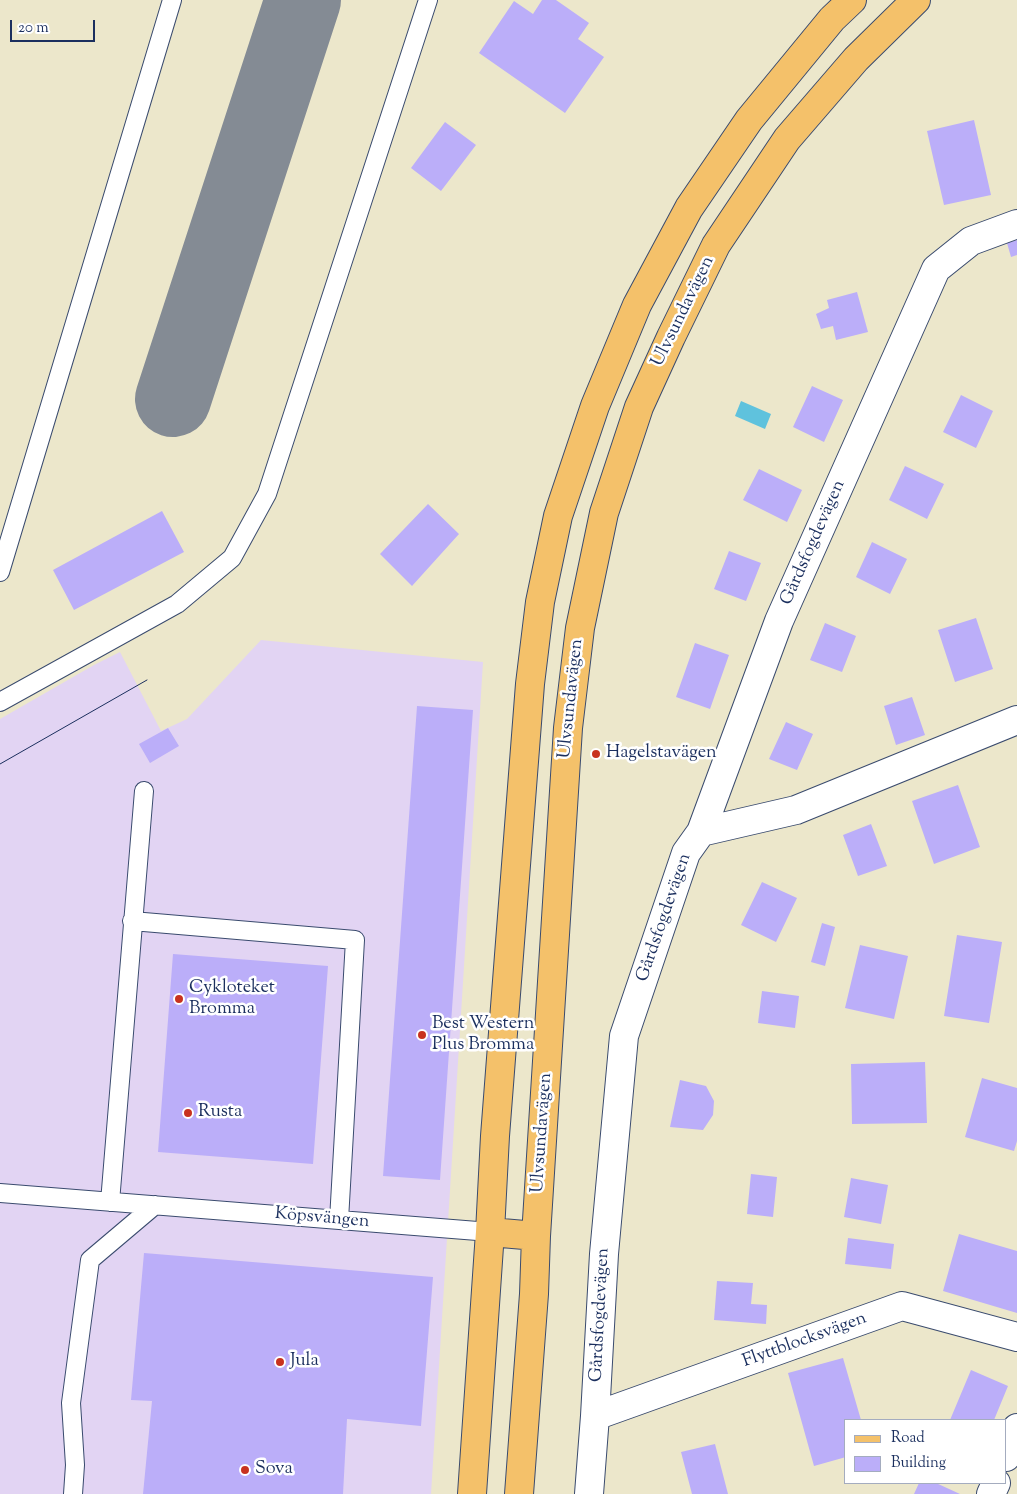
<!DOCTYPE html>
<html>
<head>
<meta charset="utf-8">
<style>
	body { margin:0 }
	#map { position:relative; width:1017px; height:1494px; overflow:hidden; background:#ece7cb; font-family:"Sorts Mill Goudy",serif }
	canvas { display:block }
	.legend { position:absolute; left:844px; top:1419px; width:162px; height:65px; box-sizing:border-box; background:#fff; border:1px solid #a4acbf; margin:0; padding:6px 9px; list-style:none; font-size:15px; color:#1b2f5e }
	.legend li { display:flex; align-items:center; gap:10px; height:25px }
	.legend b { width:25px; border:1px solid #a4acbf }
	.scale { position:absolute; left:10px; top:20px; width:85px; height:22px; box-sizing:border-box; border:2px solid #1b2f5e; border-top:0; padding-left:6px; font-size:15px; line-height:18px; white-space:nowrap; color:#1b2f5e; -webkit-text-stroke:4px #fff; paint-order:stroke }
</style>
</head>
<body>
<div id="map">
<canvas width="1017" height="1494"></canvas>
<ul class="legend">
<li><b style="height:6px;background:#f4c16a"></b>Road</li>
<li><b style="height:14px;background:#bbaef9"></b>Building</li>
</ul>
<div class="scale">20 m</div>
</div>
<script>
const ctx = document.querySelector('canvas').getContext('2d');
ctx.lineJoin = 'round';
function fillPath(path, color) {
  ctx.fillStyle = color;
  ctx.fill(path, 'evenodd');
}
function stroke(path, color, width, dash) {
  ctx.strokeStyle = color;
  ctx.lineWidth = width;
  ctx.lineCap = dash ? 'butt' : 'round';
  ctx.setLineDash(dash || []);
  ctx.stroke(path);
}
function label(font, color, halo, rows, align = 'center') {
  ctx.font = font + ' "Sorts Mill Goudy",serif';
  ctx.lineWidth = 5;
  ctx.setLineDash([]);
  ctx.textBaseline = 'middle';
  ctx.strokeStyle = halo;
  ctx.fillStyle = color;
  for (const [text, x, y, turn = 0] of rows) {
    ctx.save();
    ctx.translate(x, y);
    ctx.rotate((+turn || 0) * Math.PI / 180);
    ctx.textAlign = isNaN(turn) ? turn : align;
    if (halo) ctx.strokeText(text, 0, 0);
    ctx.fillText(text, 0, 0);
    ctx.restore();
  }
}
const built = new Path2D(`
	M261 640 483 662 431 1494H0V719L94 665 120 652 161 731 187 719Z`);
const water = new Path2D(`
	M741 401 771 414 765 429 735 416Z`);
const taxiway = new Path2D(`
	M173 399 303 0`);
const building = new Path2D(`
	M542 0H556L589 23 578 39 604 57 565 113 479 53 514 1 533 14Z
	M974 120 991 195 944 205 927 131Z
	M445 122 476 145 441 191 411 168Z
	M1017 240V255L1011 257 1007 243Z
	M857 292 868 332 836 340 833 326 821 329 816 314 829 308 827 300Z
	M812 386 843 400 824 442 793 427Z
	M961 395 993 411 976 448 943 432Z
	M905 466 944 484 927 519 889 500Z
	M759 469 802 490 787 522 743 500Z
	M428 504 459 534 412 586 380 554Z
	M162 511 184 552 74 610 53 570Z
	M872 542 907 559 890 594 856 577Z
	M729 551 761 563 746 601 714 589Z
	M976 618 993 669 955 682 938 630Z
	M825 623 856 636 842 672 810 660Z
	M695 643 729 655 710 709 676 697Z
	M912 697 925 735 896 745 884 706Z
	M417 706 473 710 440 1180 383 1176Z
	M786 722 813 734 797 770 769 759Z
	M168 728 179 746 150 763 139 744Z
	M958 785 980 847 934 864 912 801Z
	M871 824 887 866 858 876 843 835Z
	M762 882 797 898 776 942 741 925Z
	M822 923 835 927 825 966 811 962Z
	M957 935 1002 942 989 1023 944 1016Z
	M860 945 908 956 894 1019 845 1008Z
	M173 954 328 966 313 1164 158 1152Z
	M762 991 799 996 795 1028 758 1023Z
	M925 1062 927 1123 852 1124 851 1064Z
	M982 1078 1017 1088V1141L1014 1151 965 1137Z
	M680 1080 706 1086 714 1101 713 1115 703 1130 670 1127Z
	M751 1174 777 1177 773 1217 747 1214Z
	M851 1178 888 1185 881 1224 844 1217Z
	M959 1234 1017 1251V1313L943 1291Z
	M848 1238 894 1244 891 1269 845 1264Z
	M144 1253 433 1277 421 1426 347 1419 343 1494H143L152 1401 131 1400Z
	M717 1281 753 1283 751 1304 767 1305 766 1324 714 1320Z
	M843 1358 861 1420H846V1457L814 1466 788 1373Z
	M971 1370 1008 1386 994 1420H950Z
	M715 1444 728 1494H692L681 1452Z
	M919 1483H936L960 1494H914Z`);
const service = new Path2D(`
	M0 572 172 0
	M0 702 177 604 232 558 267 494 428 0
	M132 921 355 940 339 1220
	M0 1193 490 1232
	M110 1202 144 791
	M73 1494 75 1465 71 1403 90 1260 155 1205`);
const minor = new Path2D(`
	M701 832 796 810 1017 720
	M595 1416 902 1306 1017 1337
	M1006 1457 1017 1428
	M589 1494 595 1416 604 1254 624 1036 686 853 701 832 779 621 936 269 971 241 1017 224
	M991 1494 996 1483`);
const primary = new Path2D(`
	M490 1232 536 1236
	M472 1494 490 1232 495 1136 530 684 540 602 558 516 595 406 637 305 689 208 749 120 832 19 852 0
	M519 1494 534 1294 536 1236 568 728 580 628 604 513 639 407 671 337 716 245 787 139 856 59 916 0`);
const tram = new Path2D(`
	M0 764 147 680`);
const markers = [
	[596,754,5,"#c8321e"],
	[179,999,5,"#c8321e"],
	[422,1035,5,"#c8321e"],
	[188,1113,5,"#c8321e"],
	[280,1362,5,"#c8321e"],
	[245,1470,5,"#c8321e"]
];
const streetNames = [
	["Ulvsundavägen",684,312,-64],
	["Gårdsfogdevägen",814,543,-66],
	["Ulvsundavägen",572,699,-84],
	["Gårdsfogdevägen",665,918,-71],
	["Ulvsundavägen",543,1133,-86],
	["Köpsvängen",322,1219,5],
	["Gårdsfogdevägen",601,1315,-87],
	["Flyttblocksvägen",805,1341,-20]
];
const poiNames = [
	["Hagelstavägen",606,754],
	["Cykloteket",189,989],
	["Bromma",189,1010],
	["Best Western",432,1025],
	["Plus Bromma",432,1046],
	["Rusta",198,1113],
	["Jula",290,1362],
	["Sova",255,1470]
];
fillPath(built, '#e2d4f3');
fillPath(water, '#5fc2dd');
stroke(taxiway, '#848b94', 76);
fillPath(building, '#bbaef9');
stroke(service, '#3a4b6e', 20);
stroke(minor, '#3a4b6e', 30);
stroke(primary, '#3a4b6e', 30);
stroke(service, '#fff', 18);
stroke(minor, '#fff', 28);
stroke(primary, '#f4c16a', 28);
stroke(tram, '#1b2f5e', 1);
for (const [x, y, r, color] of markers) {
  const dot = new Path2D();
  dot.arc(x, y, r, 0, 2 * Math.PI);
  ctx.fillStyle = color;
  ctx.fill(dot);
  stroke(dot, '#fff', 2);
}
label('18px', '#1b2f5e', '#fff', streetNames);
label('18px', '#1b2f5e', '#fff', poiNames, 'left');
</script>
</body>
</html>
